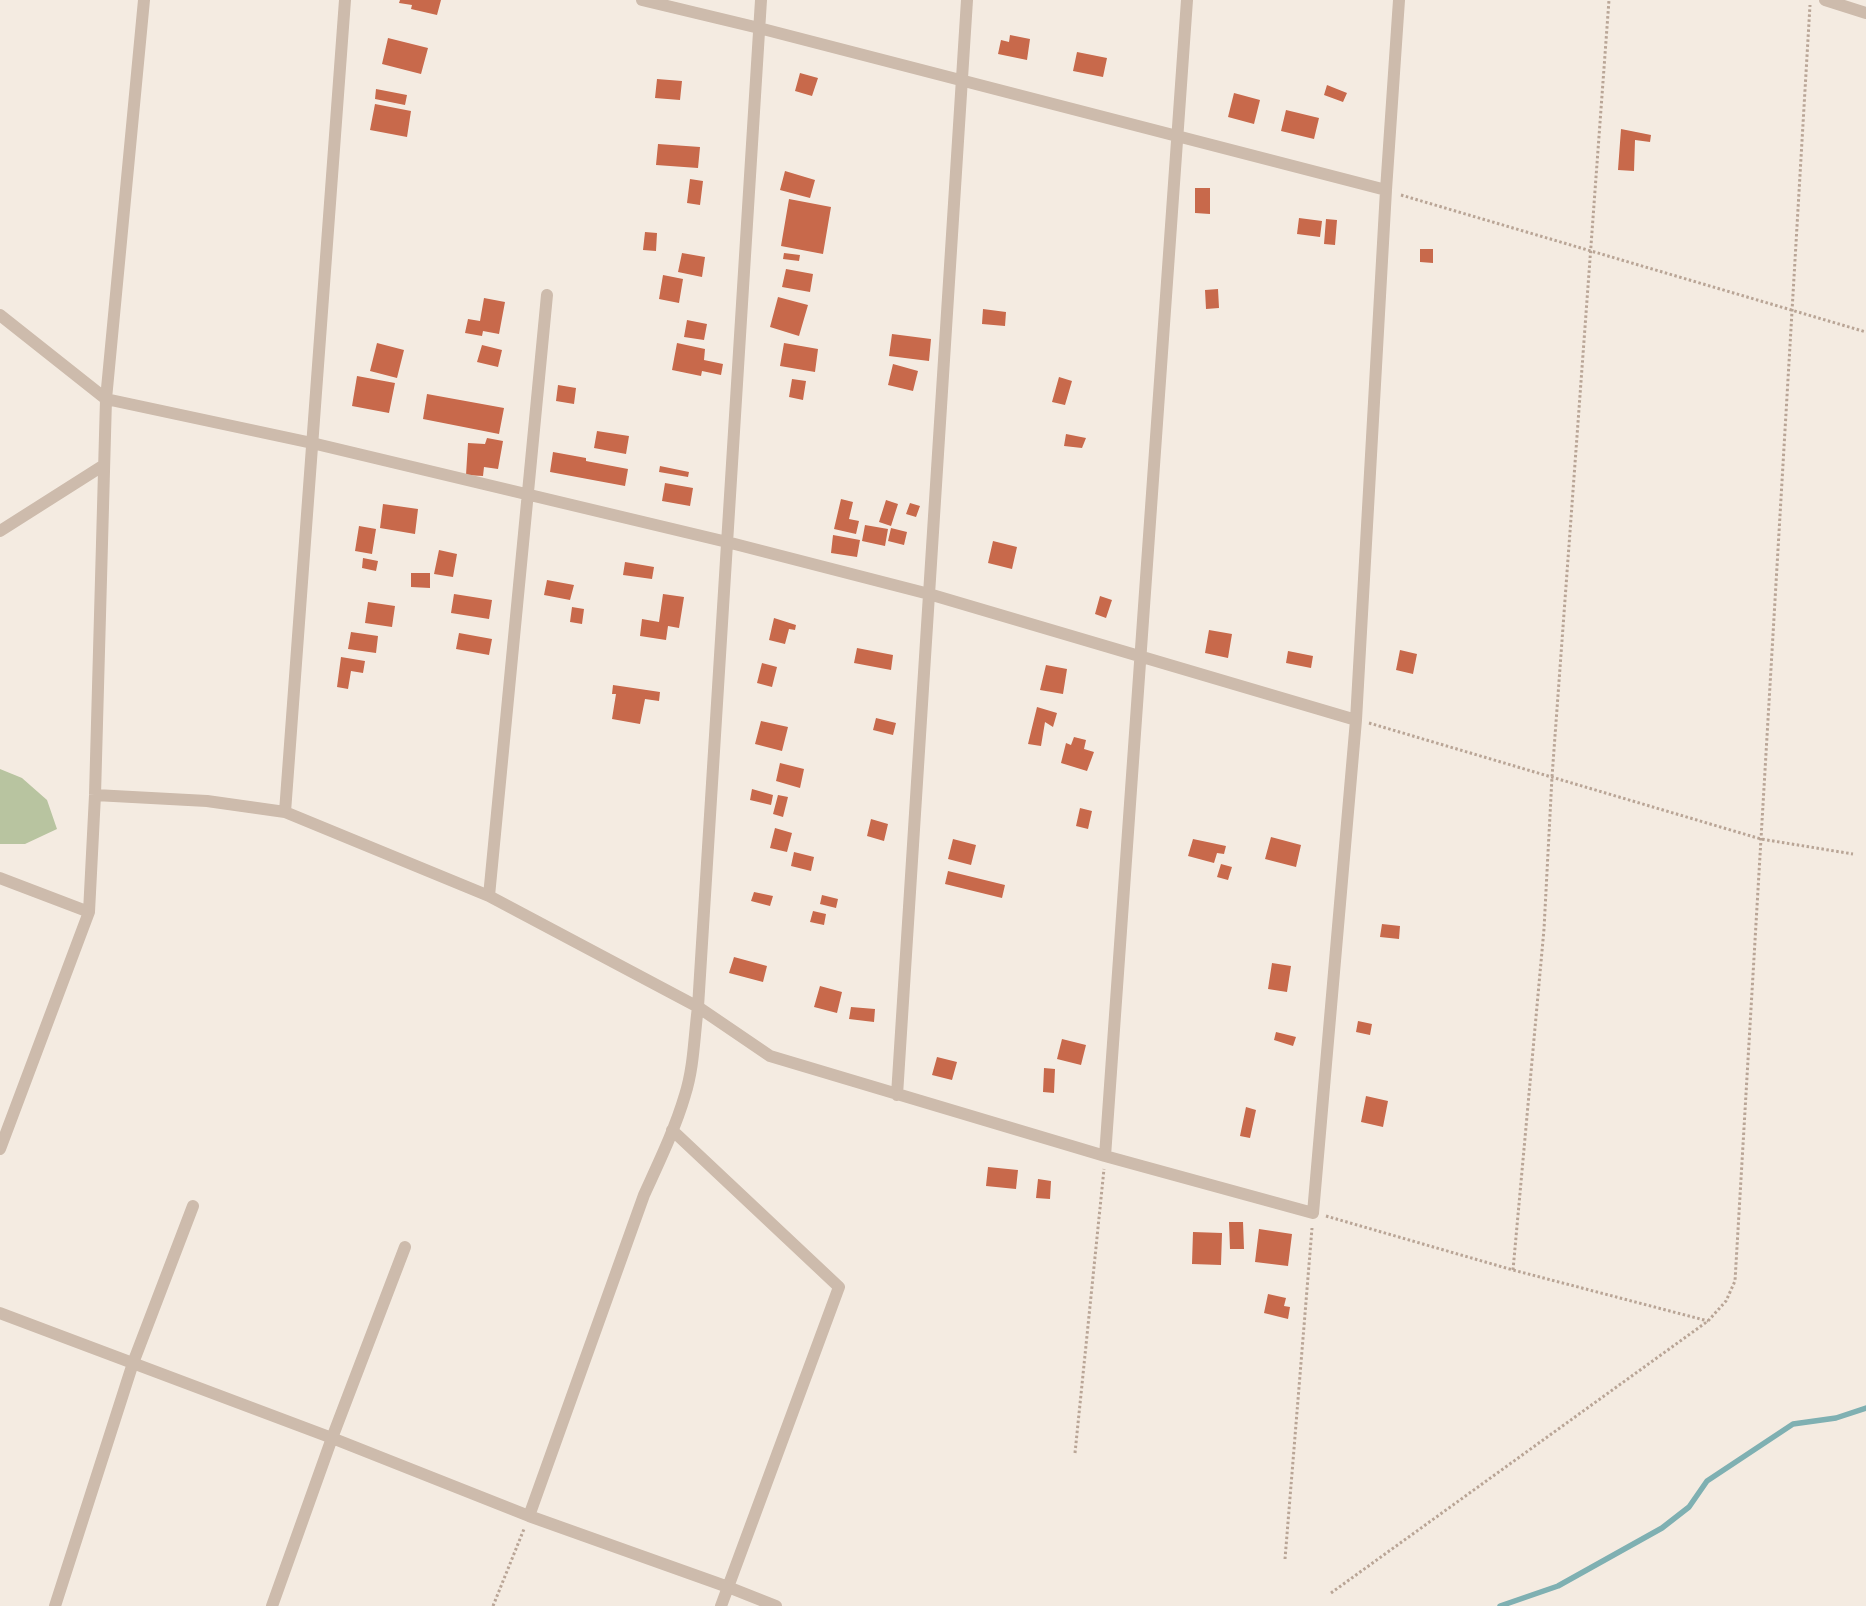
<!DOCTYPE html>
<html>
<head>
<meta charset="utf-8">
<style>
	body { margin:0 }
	canvas { display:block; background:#f4ebe1 }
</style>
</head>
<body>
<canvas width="1866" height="1606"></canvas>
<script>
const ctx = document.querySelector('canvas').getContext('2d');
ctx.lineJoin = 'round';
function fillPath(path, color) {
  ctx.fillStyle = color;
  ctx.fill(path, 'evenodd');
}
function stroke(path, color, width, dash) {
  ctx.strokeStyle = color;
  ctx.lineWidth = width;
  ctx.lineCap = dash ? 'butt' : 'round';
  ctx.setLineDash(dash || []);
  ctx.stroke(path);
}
const green = new Path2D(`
	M0 769 22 778 47 800 57 829 25 844H0Z`);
const stream = new Path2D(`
	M1500 1606 1558 1586 1662 1528 1689 1507 1707 1481 1793 1424 1836 1418 1866 1408`);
const building = new Path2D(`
	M400 0H441L437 15 411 9 412 5 399 3Z
	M1010 35 1030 39 1027 60 998 54 1001 40 1009 42Z
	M388 38 428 48 421 74 382 64Z
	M1077 52 1107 58 1103 77 1073 71Z
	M800 73 818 78 812 96 795 91Z
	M657 79 682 81 680 100 655 98Z
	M1327 85 1347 93 1343 102 1324 95Z
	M376 89 407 95 405 105 375 99Z
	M1234 93 1260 100 1254 124 1228 117Z
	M375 104 411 111 407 137 370 130Z
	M1286 110 1319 118 1314 139 1281 131Z
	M1621 129 1651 135 1650 142 1635 140 1634 171 1618 170Z
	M658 144 700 147 698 168 656 165Z
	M785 171 815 180 810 198 780 190Z
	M690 179 703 181 700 205 687 203Z
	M1195 188H1210V214L1195 213Z
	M789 199 831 207 823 254 781 246Z
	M1299 218 1322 221 1320 237 1297 234Z
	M1326 219 1337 220 1335 245 1324 244Z
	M645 232 657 233 656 251 643 250Z
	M1420 249H1433V263L1420 262Z
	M682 253 705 257 702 277 678 272Z
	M784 253 800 255 799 261 783 259Z
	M786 269 813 274 810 292 782 287Z
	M663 275 683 279 679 303 659 299Z
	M1218 289 1219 308 1206 309 1205 290Z
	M778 297 808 305 799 336 770 327Z
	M484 298 505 302 499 334 483 331 482 336 465 333 468 319 480 321Z
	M983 309 1006 312 1005 326 982 324Z
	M687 320 707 324 704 340 684 337Z
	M892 334 931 339 929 361 889 356Z
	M377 343 404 350 397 378 370 371Z
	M677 343 705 349 704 360 723 364 721 375 702 371 701 376 672 370Z
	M784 343 818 349 815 372 780 366Z
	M482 345 502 350 498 367 477 362Z
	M893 364 918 371 913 391 888 385Z
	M357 376 395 383 389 413 352 406Z
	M1059 377 1072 381 1065 405 1052 402Z
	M792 379 806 381 803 400 789 397Z
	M558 385 576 388 574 404 556 401Z
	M427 394 504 408 499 434 423 419Z
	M597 431 629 436 626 454 594 448Z
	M1066 434 1086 438 1082 448 1064 446Z
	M487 438 503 441 498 469 484 467 483 476 466 475 468 443 485 444Z
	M553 452 586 458V461L628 469 625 486 550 472Z
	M660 466 689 472 688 477 659 472Z
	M665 483 693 488 690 506 662 501Z
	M841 499 853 502 849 519 859 521 856 534 834 529Z
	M886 500 898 504 891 526 879 522Z
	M910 503 920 506 916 517 906 514Z
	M383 504 418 509 415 534 380 528Z
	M865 525 888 529 885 546 862 541Z
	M359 526 376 529 372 554 355 551Z
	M891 528 907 532 904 545 888 541Z
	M833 535 860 540 857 557 831 553Z
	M993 541 1017 547 1012 569 988 563Z
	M439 550 457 554 453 577 434 574Z
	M363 558 378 561 376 571 362 568Z
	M625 562 654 567 652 579 623 575Z
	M411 573H430V588L411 587Z
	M547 580 574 585 570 600 544 595Z
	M454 594 492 600 489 619 451 613Z
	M663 594 684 597 679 628 668 626 666 640 640 636 642 619 659 622Z
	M1100 596 1112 600 1106 618 1095 614Z
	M368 602 395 606 392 627 365 623Z
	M572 607 584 609 582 624 570 622Z
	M774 618 796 625 795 630 789 629 785 644 769 640Z
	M1209 630 1232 634 1228 658 1205 653Z
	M351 632 378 636 376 653 348 649Z
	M459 633 492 639 489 655 456 649Z
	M857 648 893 655 891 670 854 663Z
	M1400 650 1417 654 1413 674 1396 670Z
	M1288 651 1313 656 1311 668 1286 663Z
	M341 657 365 661 363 673 351 671 348 689 337 687Z
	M762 663 777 667 772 687 757 683Z
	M1046 665 1067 669 1063 694 1040 690Z
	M613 685 660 692 659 701 645 699 640 724 612 719 616 694H612Z
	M1037 707 1057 713 1053 727 1045 722 1041 746 1028 744Z
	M876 718 896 723 893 735 873 730Z
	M761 721 788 727 782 751 755 744Z
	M1074 737 1086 740 1084 749 1094 752 1087 771 1061 763 1066 743 1071 745Z
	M780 763 804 769 800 788 776 781Z
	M752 789 773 795 771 805 750 800Z
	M778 795 788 797 783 817 773 814Z
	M1080 808 1092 811 1088 829 1076 826Z
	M871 819 888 824 884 841 867 836Z
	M775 828 792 833 787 852 770 848Z
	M1271 837 1301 845 1296 867 1265 859Z
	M953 839 976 845 971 865 948 859Z
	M1193 839 1226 846 1224 854 1217 853 1214 863 1188 856Z
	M794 852 814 857 811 871 791 866Z
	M1221 864 1232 867 1228 880 1217 877Z
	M948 871 1005 885 1002 898 945 884Z
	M754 892 773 896 770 906 751 901Z
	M822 895 838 899 836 908 820 904Z
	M813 911 826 914 824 925 810 922Z
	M1382 924 1400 926 1399 939 1380 937Z
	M734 957 767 966 763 982 729 973Z
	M1272 963 1291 966 1287 992 1268 989Z
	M820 986 842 992 837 1013 814 1007Z
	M851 1007 875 1009 874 1022 849 1019Z
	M1358 1021 1372 1024 1370 1035 1356 1032Z
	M1276 1032 1296 1037 1293 1046 1274 1040Z
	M1062 1039 1086 1045 1081 1065 1057 1059Z
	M937 1057 957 1062 952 1080 932 1075Z
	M1044 1068 1055 1069 1054 1093 1043 1092Z
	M1366 1096 1388 1101 1383 1127 1361 1122Z
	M1246 1107 1256 1110 1250 1138 1240 1136Z
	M988 1167 1018 1170 1016 1189 986 1186Z
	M1038 1179 1051 1181 1050 1199 1036 1198Z
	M1229 1222H1243L1244 1249H1230Z
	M1259 1229 1292 1234 1288 1266 1255 1262Z
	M1193 1232 1222 1233 1221 1265 1192 1264Z
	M1268 1294 1286 1298 1284 1306 1290 1307 1288 1319 1264 1313Z`);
const path = new Path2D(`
	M1401 195 1866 332
	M1369 723 1761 839 1853 854
	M1326 1216 1513 1270 1708 1321
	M1513 1270 1544 929 1552 777 1609 0
	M1075 1453 1104 1169
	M1285 1559 1312 1228
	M1331 1593 1708 1321 1726 1301 1735 1281 1810 5
	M493 1606 524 1529`);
const minor = new Path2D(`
	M642 0 759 28 1386 190
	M1825 0 1866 13
	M0 315 106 399 312 443 727 542 929 594 1356 720
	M0 531 104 465
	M95 795 207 801 285 812 489 896 698 1007 770 1056 1105 1156 1313 1213 1356 720 1386 190 1399 0
	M285 812 345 0
	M0 878 89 912
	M489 896 547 295
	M897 1095 967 0
	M672 1130 839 1287 721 1606
	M0 1149 89 912 95 795 106 399 144 0
	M1105 1156 1187 0
	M0 1313 332 1438 529 1516 728 1587 776 1606
	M529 1516 644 1195C659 1162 675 1129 685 1095 694 1067 694 1036 698 1007L761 0
	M55 1606 133 1363 193 1206
	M272 1606 332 1438 405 1247`);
fillPath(green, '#b8c4a0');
stroke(stream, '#7fb0b2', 5.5);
fillPath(building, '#c8694b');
stroke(path, '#b9a596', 3, [2.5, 2.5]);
stroke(minor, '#cdbbac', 12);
</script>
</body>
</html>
